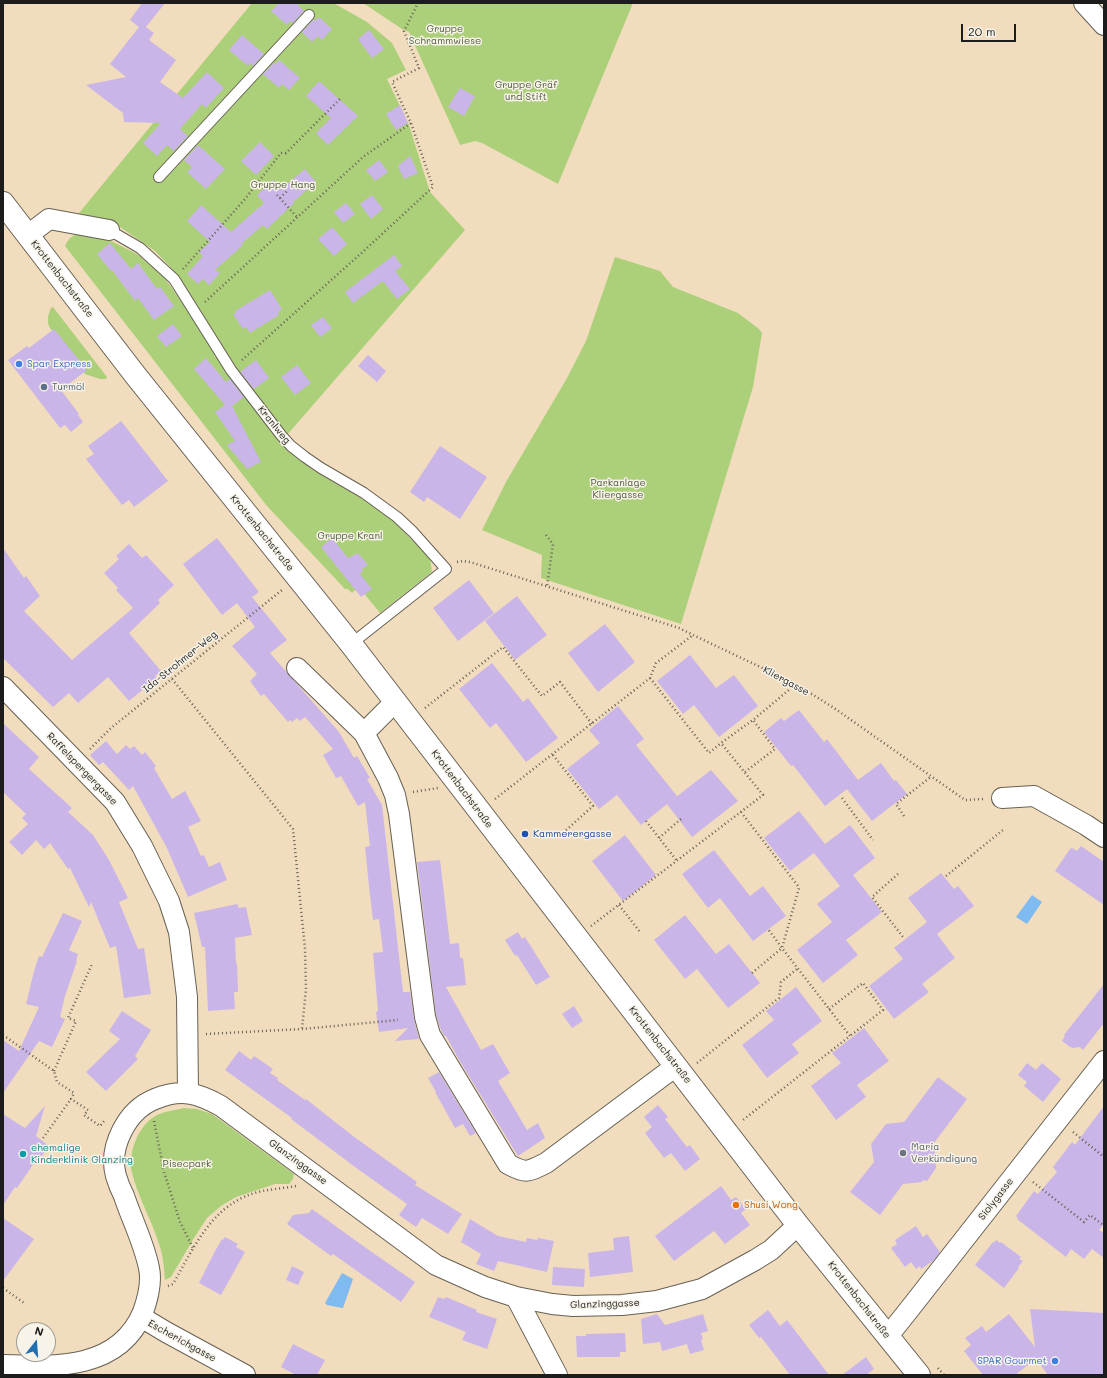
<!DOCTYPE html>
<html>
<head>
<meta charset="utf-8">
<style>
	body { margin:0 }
	#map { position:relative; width:1107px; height:1378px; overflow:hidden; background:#f1ddbd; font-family:Mali,sans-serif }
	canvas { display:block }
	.frame { position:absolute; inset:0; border:4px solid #1c1c1c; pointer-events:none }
	.north { position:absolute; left:16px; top:1322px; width:40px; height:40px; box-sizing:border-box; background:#f7f3e8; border:1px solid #9f9d96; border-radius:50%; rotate:17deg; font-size:11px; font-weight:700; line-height:16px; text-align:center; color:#1c1c1c }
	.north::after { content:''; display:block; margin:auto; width:14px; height:18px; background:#1f6fb2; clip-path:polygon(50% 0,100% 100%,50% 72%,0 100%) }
	.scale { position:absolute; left:961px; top:24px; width:55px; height:18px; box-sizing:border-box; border:2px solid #1c1c1c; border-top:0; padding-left:5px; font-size:12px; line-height:14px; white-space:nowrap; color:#1c1c1c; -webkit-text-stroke:3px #f7f3e8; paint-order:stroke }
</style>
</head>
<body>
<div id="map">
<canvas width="1107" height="1378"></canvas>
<div class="frame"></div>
<div class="north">N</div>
<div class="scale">20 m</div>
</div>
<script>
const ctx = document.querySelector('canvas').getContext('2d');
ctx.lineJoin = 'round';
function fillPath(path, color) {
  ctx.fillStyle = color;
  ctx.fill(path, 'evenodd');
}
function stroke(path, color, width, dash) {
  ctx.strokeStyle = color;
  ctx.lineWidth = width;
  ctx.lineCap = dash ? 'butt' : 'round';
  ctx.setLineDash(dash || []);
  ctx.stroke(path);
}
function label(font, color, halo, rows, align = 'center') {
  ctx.font = font + ' Mali,sans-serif';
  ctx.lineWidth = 3;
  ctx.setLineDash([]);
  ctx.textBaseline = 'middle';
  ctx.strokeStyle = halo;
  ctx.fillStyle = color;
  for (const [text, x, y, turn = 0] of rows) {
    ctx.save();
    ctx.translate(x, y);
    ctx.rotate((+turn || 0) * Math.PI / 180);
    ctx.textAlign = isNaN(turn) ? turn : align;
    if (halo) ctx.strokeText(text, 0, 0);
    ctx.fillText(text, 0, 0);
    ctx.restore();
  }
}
const green = new Path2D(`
	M252 3H333L337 5 367 22 392 43 406 70 387 79 409 125 430 192 465 230 287 435 233 365 197 309 178 275 155 251 120 227 106 221 79 213Z
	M363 3H633L558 184 482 143 475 141 460 145 409 32 402 29Z
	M82 233 107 239 137 254 164 277 285 447 313 470 371 504 393 520 430 559 432 572 380 613 362 591 356 589 352 593 348 589H345L267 506 65 246C69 237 73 235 82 233Z
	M615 257 660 271 673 287 738 313 759 329 762 333 753 387 681 624 541 578 542 555 482 530 506 482 567 378 586 341Z
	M53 307 107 377 106 379H100L85 374 50 328C46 321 48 315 51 308Z
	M184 1108 197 1109 212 1114 294 1174 293 1179 289 1184H275L236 1197 221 1206 207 1218 194 1238 171 1277 165 1280C164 1267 163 1254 158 1241 151 1219 138 1197 132 1173 127 1153 139 1124 157 1115 166 1111 175 1110 184 1108Z`);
const water = new Path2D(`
	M1032 895 1042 902 1027 924 1016 917Z
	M342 1273 353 1279 343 1308H342L327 1305 325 1303Z`);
const building = new Path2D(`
	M142 3H165L146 27 154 33 149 40 176 60 160 82 183 98 207 72 224 88 206 108 202 104 180 129 188 136 174 151 167 145 157 156 143 143 161 123 124 122 123 113 86 85 126 77 110 64 139 27 130 20Z
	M279 3H296L304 11 293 23 290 21 287 25 271 11Z
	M319 17 332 29 322 40 318 36 312 42 302 32 314 19 315 21Z
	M369 30 384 49 372 58 358 39Z
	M242 35 264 54 253 66 250 63 248 66 229 50Z
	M279 60 300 78 289 90 282 84 279 88 263 74 274 63 275 64Z
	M319 81 358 116 328 145 316 133 331 118 306 96Z
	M460 88 475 96 464 116 448 107Z
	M400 105 408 123 396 130 386 114Z
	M260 142 274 156 256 175 241 161Z
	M198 145 225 169 206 189 187 172 192 167 184 160Z
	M410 156 418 173 404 179 398 166Z
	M379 160 388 172 375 181 366 170Z
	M305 169 316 182 293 202 294 203 267 229 263 225 241 244 243 245 215 270 220 273 209 285 203 279 198 284 187 274 203 256 199 252 210 242 187 221 201 205 231 232 264 203 257 195 273 180 281 189Z
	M372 195 383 209 371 219 360 204Z
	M346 203 355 214 343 223 334 212Z
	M332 227 347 244 334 256 318 239Z
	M110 243 131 269 138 263 157 289 160 287 174 306 154 320 138 298 135 301 112 270 111 271 97 254Z
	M394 255 402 266 395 271 410 289 397 299 383 281 353 303 345 292Z
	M270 290 282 309 278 312 279 315 250 333 246 327 243 329 233 314 236 313 235 311Z
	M323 317 332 328 320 337 311 325Z
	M173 324 182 336 166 347 157 336Z
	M54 329 87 370 61 390 79 414 78 415 83 422 71 432 65 425 60 428 8 360 27 346 29 348Z
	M368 355 386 371 377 382 358 366Z
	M206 358 226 382 230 379 244 397 232 406 261 462 247 469 227 445 235 441 215 412 225 405 194 369Z
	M256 360 269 378 254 389 240 372Z
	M297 365 311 383 295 395 281 377Z
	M121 421 168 481 134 507 129 500 122 505 86 459 94 454 88 446Z
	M440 446 487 477 460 519 427 497 424 502 410 492Z
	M217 538 259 592 252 597 287 640 270 653 339 732 354 758 357 756 370 778 367 779 382 805 403 992H410L414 1019 419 1039 395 1041 408 1028 379 1032 376 1012 378 1011 373 953 383 952 379 919 373 920 369 886 365 847 370 846 365 802 358 806 341 776 336 778 323 755 333 749 305 717 300 721 297 718 292 722 290 720 288 722 264 694 261 696 250 681 257 674 232 646 255 627 237 603 222 615 183 564Z
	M332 538 348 558 358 553 368 565 362 569 363 571 360 574 372 589 361 597 321 547Z
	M129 544 142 558 146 555 174 585 158 600 160 603 129 633 161 671 155 676 157 678 129 701 108 677 78 703 69 693 53 707 3 658V548L24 578 26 576 40 596 24 611 72 660 133 608 116 590 118 588 104 573 119 559 116 556Z
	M469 580 494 613 458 641 433 608Z
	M517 596 547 635 515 660 485 621Z
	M605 624 635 662 598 692 568 653Z
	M690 655 716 688 734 675 758 706 719 737 694 705 683 714 657 681Z
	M492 663 523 702 528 698 558 738 526 762 496 723 490 728 459 689Z
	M618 706 644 739 636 745 677 796 641 825 617 795 599 809 567 769 600 743 589 730Z
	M799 710 824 742 827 739 858 780 881 763 894 781 896 780 907 794 872 821 847 789 825 806 793 765 791 766 764 732 781 718 784 721Z
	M3 723 39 757 29 769 72 808 68 812 93 835 109 860 128 898 119 902 138 949 144 948 151 994 124 998 116 946 110 948 91 902 89 907 70 868 68 869 50 843 44 849 36 840 22 855 9 842 28 824 22 818 26 814 3 792Z
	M106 741 117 754 126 745 130 749 134 746 142 755 145 752 156 766 154 768 172 799 185 791 201 821 188 827 201 856 204 855 209 867 220 862 227 880 188 897 167 848 133 786 129 790 103 762 99 765 90 755Z
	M711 770 738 801 692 837 667 804Z
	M799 811 825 844 850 825 875 858 853 875 882 912 846 940 858 955 823 983 797 950 832 922 817 904 840 886 814 853 790 871 764 838Z
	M625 835 656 875 623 901 592 861Z
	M1081 846 1104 862V905L1055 871 1070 849 1072 848 1077 851Z
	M714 850 750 896 763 886 786 916 753 941 720 898 708 908 682 874Z
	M440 860 450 944 459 943 460 958H463L466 985 446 987 481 1050 493 1044 510 1073 498 1081 527 1130 538 1123 545 1138 518 1156 459 1060 446 1036H444L441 1030 436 1015 417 862Z
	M941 873 954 889 958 886 974 906 937 934 955 958 922 984 929 992 894 1019 869 986 903 959 894 948 927 922 908 898Z
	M237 904 239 908 246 907 252 935 235 938 236 963 237 964 238 992H234L235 1009 208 1011 205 947H202L194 913Z
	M63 913 82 921 69 950 78 954 76 961H77L65 996 60 1017 65 1019 52 1047 39 1041 3 1093V1040L19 1051 39 1007 26 1004 34 971 39 956 42 957Z
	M685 915 716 954 729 944 760 983 728 1008 697 969 685 979 654 940Z
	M518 932 522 939 525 937 550 977 536 985 517 955 515 956 505 940Z
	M1104 984V1023L1083 1050 1080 1047 1073 1048 1070 1047 1062 1041 1065 1036 1064 1035Z
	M796 987 822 1021 792 1044 799 1053 767 1078 742 1045 774 1020 766 1011Z
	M574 1006 583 1021 572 1028 562 1014Z
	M122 1011 151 1030 135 1056 138 1059 106 1091 86 1072 120 1039 109 1031Z
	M864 1028 889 1061 857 1085 866 1097 836 1120 811 1086 841 1063 832 1053Z
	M239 1051 251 1060 254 1056 273 1069 270 1073 278 1078 277 1080 305 1100 306 1099 353 1136 417 1182 415 1185 462 1214 448 1234 422 1218 416 1227 399 1215 407 1204 355 1167 291 1119 292 1118 225 1070Z
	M1027 1063 1036 1070 1042 1063 1061 1079 1043 1102 1024 1086 1027 1082 1018 1075Z
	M439 1072 476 1133 470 1136 463 1124 455 1128 435 1092H436L428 1078Z
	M938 1077 967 1099 934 1143 936 1168 927 1181 923 1180 922 1182 903 1184 880 1215 850 1192 874 1162 871 1144 886 1124 904 1122Z
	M658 1105 668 1117 665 1119 687 1147 690 1145 700 1159 685 1171 671 1153 664 1158 645 1133 652 1127 644 1117Z
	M45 1106 36 1136 49 1146 36 1164 34 1163 17 1188 15 1187 3 1205V1114L25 1128Z
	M1104 1106V1224L1099 1230 1104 1233V1258L1092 1249 1084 1259 1071 1249 1066 1257 1017 1219 1018 1218 1016 1216 1034 1191 1038 1194 1057 1172 1053 1167 1072 1142 1075 1145Z
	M721 1186 731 1200 736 1197 746 1209 741 1213 750 1225 725 1244 714 1231 674 1261 655 1236Z
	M312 1209 366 1248 415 1282 401 1302 333 1254 331 1256 287 1224 293 1215 309 1213Z
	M3 1218 34 1239 3 1281Z
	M470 1219 498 1236 526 1242 527 1238 537 1240 538 1238 554 1241 547 1272 498 1261 494 1271 476 1264 481 1254 461 1242Z
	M916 1226 923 1237 927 1234 940 1252 933 1261 921 1269 920 1266 916 1269 911 1262 905 1267 891 1248 897 1244 895 1240Z
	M629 1236 633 1272 590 1277 588 1253 614 1250 613 1238Z
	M225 1237 238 1244 236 1247 245 1252 221 1295 199 1283 214 1253 222 1239 223 1240Z
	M996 1240 1000 1243 1001 1242 1021 1257 1019 1259 1023 1261 1018 1267 1019 1268 1004 1288 975 1265 993 1242 994 1243Z
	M292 1266 304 1272 298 1285 286 1280Z
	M553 1267 585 1269 584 1287 552 1285Z
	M438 1297 444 1299 446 1297 477 1310 476 1312 497 1319 487 1349 462 1340 466 1332 429 1317Z
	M1030 1309 1104 1313V1375H1048L1036 1359 1015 1375H983L964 1351 971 1345 965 1338 982 1326 986 1332 1009 1314 1035 1347Z
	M768 1310 780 1326 787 1320 829 1375H790L761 1337 759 1338 749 1325Z
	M657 1314 665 1325 703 1314 708 1331 701 1333 703 1339 701 1340 704 1350 690 1354 687 1344 662 1351 660 1342 643 1344 641 1319Z
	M625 1333 626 1352H620V1357H577L576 1336H586V1334Z
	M293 1344 325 1360 317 1375H296L281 1367Z
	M866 1357 874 1369 866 1375H842Z`);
const path = new Path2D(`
	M277 195 297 217
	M280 198 287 191
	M183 269 245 199 281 153H286L341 98
	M205 302 363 157 411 123
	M242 360 367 248 433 187 411 123 392 82 419 68 404 31 418 3
	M546 535 553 544 547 587
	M457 562 463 561 470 562 679 628 693 635 796 684 834 708 965 800 984 799
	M650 678 709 753 721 743
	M172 679 293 829 305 949 306 989 302 1029
	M425 708 503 647 542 696 560 682 592 724
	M90 749 111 728 282 590
	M553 755 593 806 564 832
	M745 772 775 749 753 720
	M413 792 438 788
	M842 798 873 840
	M495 799 650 678 656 663 693 635
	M741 812 798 886 799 888 782 948 850 1036 743 1120
	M904 816 896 804 932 776
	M646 821 677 861
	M659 838 681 819
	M898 874 872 897 903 937
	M946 876 1003 830
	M619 905 640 932
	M591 926 763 795 721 743 753 720 796 684
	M752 973 782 948 768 929
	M829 1009 863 983 883 1010 850 1036
	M206 1034 302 1029 398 1020
	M3 1035 54 1071 57 1082 74 1093 71 1099 88 1110 84 1115 100 1126 104 1121 105 1122
	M697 1063 779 998 781 982 797 969
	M54 1071 76 1021 68 1018 92 964
	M154 1121 164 1172 180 1222 193 1248
	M1073 1132 1104 1157
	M43 1138 71 1099
	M1033 1182 1084 1222 1090 1215 1102 1224 1104 1221
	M168 1286 173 1284C196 1244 213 1202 262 1191 273 1189 285 1188 296 1186
	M3 1288 24 1303
	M938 1368 944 1375`);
const lane = new Path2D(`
	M159 177 309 15
	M109 230 140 248 174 279 231 370 281 435 291 446 305 457 321 468 364 493 397 517 413 532 446 569 351 644`);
const street = new Path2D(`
	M1084 3 1104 25
	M28 235 49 219 109 230
	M297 668 364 733
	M3 687 115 802 142 846 169 901 179 932 187 997 188 1093
	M395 702 364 733 388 778 395 795 399 814 425 1017 430 1035 508 1164C526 1174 528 1172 546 1163L676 1066
	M1002 798 1034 796 1086 825 1104 837
	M516 1297 557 1375
	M141 1317 166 1332 245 1375
	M888 1336 908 1311 1104 1061
	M3 1365C55 1367 119 1370 143 1312 148 1298 152 1282 149 1268 144 1243 132 1220 124 1196 121 1190 118 1183 116 1176 108 1147 127 1110 155 1099 181 1088 198 1093 221 1106L436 1265 485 1287 516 1297 552 1304 573 1306 622 1305 657 1301 702 1289 755 1260 771 1250 798 1225`);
const secondary = new Path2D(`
	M3 203 136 376 351 644 798 1225 919 1375`);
const markers = [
	[19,364,4,"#3f7fe0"],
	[44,387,4,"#5c6f8a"],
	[525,834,4,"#1a4fb4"],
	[903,1153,4,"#6b7280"],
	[23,1154,4,"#0f9aa8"],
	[736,1205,4,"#e8710a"],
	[1055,1361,4,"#3f7fe0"]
];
const parkNames = [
	["Gruppe",445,29],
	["Schrammwiese",445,41],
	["Gruppe Gräf",526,85],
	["und Stift",526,97],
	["Gruppe Hang",283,185],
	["Parkanlage",618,483],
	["Kliergasse",618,495],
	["Gruppe Kranl",350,536],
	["Pisecpark",187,1164]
];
const streetNames = [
	["Krottenbachstraße",62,279,52],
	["Kranlweg",274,425,51],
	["Krottenbachstraße",262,533,51],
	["Ida-Strohmer-Weg",180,662,-39],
	["Kliergasse",786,681,28],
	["Raffelspergergasse",82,769,46],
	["Krottenbachstraße",462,789,53],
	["Krottenbachstraße",660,1045,52],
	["Glanzinggasse",298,1162,36],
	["Siolygasse",996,1199,-52],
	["Krottenbachstraße",859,1300,52],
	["Glanzinggasse",605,1304,-2],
	["Escherichgasse",182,1341,29]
];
const shopNames = [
	["Spar Express",27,364],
	["SPAR Gourmet",1047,1361,"right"]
];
const serviceNames = [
	["Turmöl",52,387]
];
const transitNames = [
	["Kammerergasse",533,834]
];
const worshipNames = [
	["Maria",911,1147],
	["Verkündigung",911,1159]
];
const cultureNames = [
	["ehemalige",31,1148],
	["Kinderklinik Glanzing",31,1160]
];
const foodNames = [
	["Shusi Wong",744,1205]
];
fillPath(green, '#acd07a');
fillPath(water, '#7fbaf1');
fillPath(building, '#cab5e8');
stroke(lane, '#676054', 12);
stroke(street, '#676054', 22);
stroke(secondary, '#676054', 24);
stroke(path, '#676054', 2.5, [1, 3]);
stroke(lane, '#fff', 10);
stroke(street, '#fff', 20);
stroke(secondary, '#fff', 22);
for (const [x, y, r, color] of markers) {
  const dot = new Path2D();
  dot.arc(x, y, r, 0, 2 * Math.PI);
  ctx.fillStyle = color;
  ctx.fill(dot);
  stroke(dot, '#f7f3e8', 1.5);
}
label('10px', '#4e5b3d', '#f7f3e8', parkNames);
label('10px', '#1c1c1c', '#f7f3e8', streetNames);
label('10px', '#366cbe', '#f7f3e8', shopNames, 'left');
label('10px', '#4e5e75', '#f7f3e8', serviceNames, 'left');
label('10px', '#164399', '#f7f3e8', transitNames, 'left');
label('10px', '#5b616d', '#f7f3e8', worshipNames, 'left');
label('10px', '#0d838f', '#f7f3e8', cultureNames, 'left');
label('10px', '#c56008', '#f7f3e8', foodNames, 'left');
</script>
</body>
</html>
